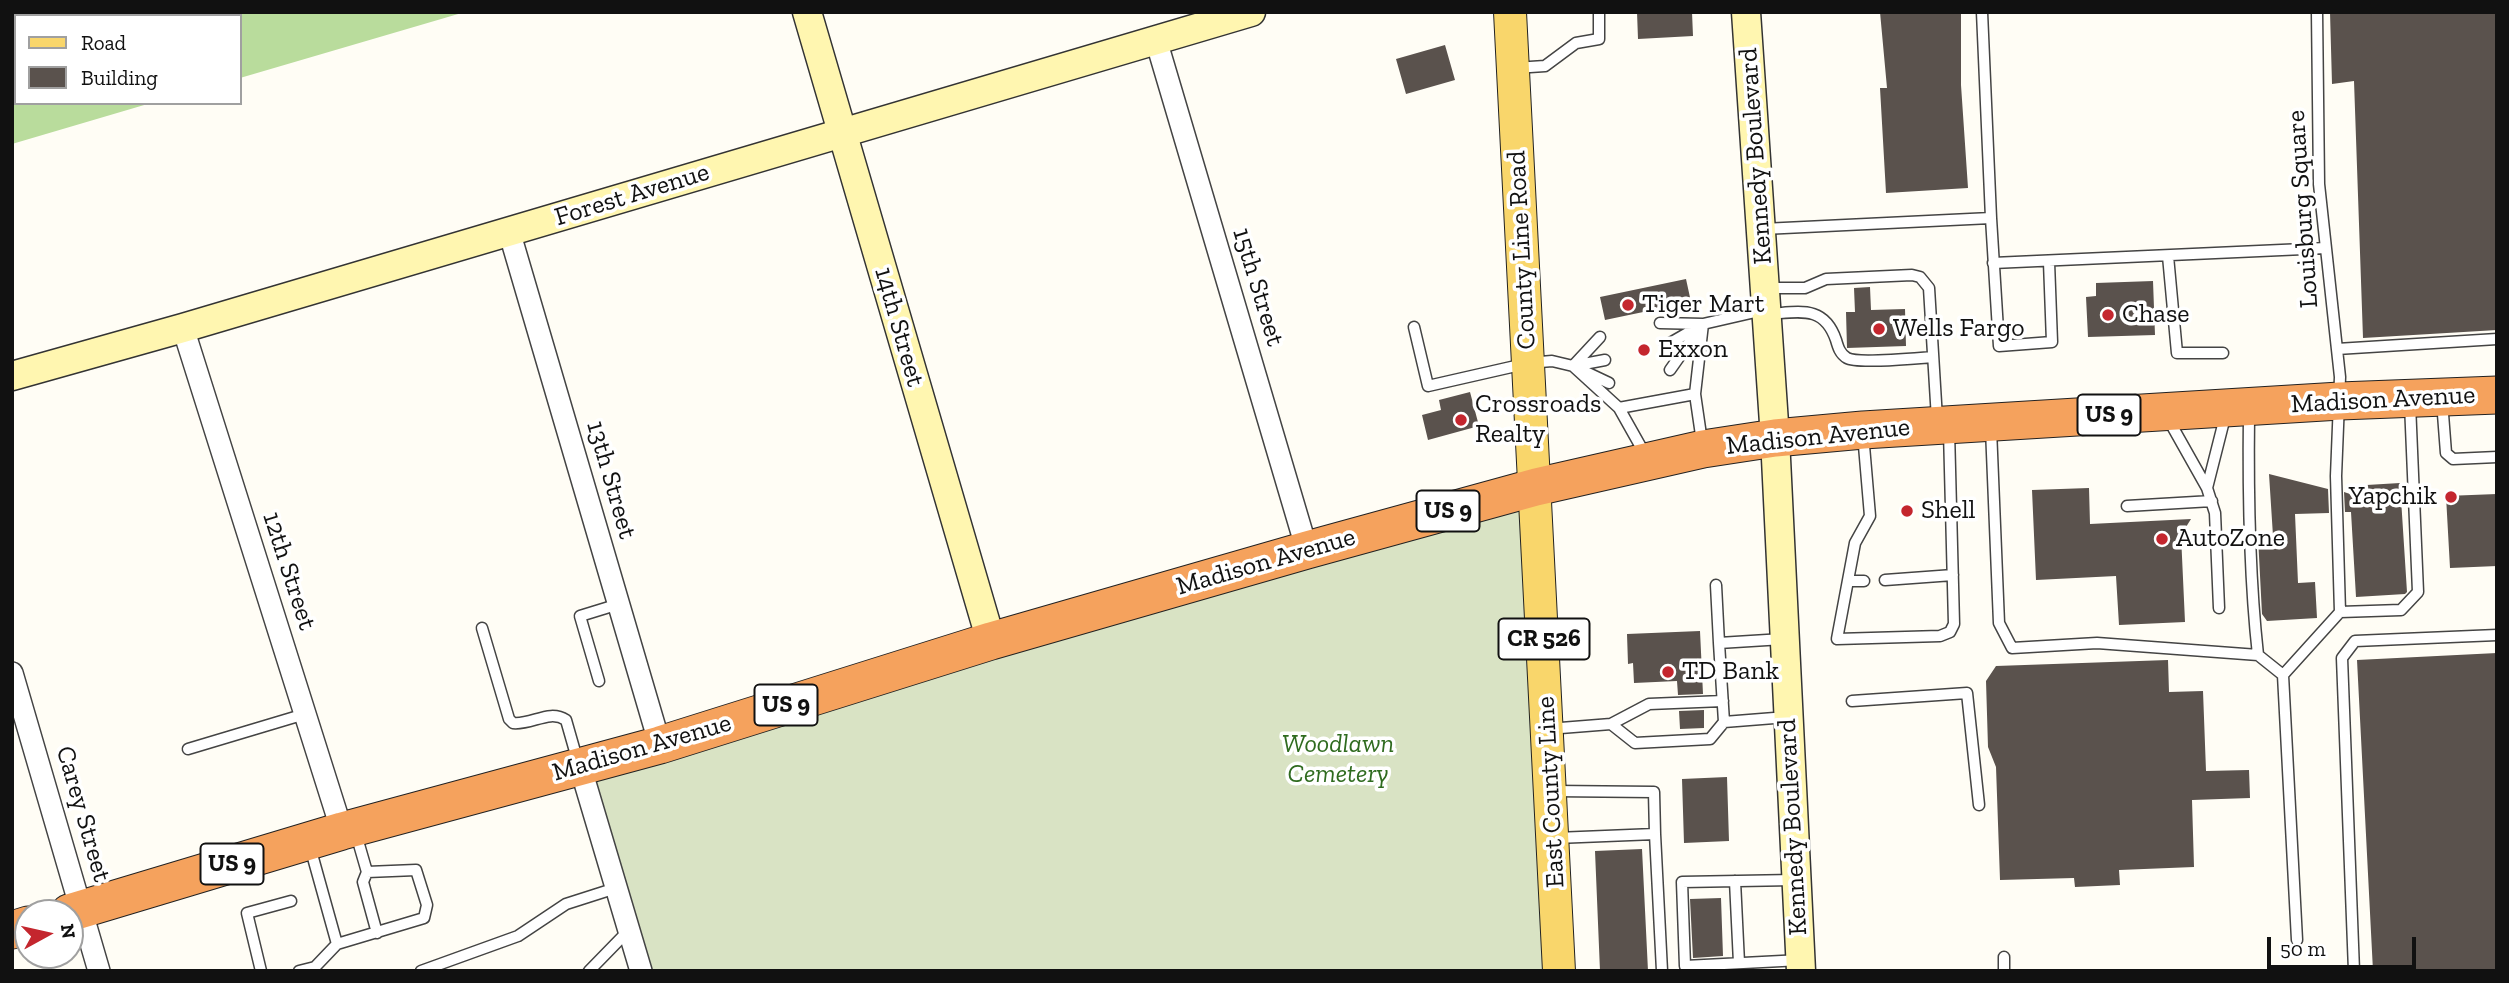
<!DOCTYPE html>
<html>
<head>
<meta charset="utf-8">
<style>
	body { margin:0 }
	#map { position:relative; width:2509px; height:983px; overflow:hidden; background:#fffdf5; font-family:"Zilla Slab",serif }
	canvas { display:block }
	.frame { position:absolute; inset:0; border:14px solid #111; pointer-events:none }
	.legend { position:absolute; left:14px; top:14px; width:228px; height:91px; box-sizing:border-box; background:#fff; border:2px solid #a0a0a0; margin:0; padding:9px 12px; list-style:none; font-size:21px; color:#111 }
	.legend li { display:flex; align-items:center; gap:14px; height:35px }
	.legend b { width:35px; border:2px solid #a0a0a0 }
	.north { position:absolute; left:14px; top:899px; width:70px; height:70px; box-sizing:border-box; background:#fff; border:2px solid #a0a0a0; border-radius:50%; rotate:82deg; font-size:19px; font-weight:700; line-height:28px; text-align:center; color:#111 }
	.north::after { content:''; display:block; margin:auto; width:24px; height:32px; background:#c4262e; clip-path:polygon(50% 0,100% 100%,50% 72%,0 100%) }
	.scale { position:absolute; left:2267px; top:937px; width:149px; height:32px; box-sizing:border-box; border:4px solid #111; border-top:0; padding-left:9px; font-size:21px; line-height:24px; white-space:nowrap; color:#111; -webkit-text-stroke:5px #fff; paint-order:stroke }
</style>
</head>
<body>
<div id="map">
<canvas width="2509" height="983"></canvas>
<div class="frame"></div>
<ul class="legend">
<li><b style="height:9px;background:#f9d66b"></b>Road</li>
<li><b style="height:19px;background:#5a524d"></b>Building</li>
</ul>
<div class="north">N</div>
<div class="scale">50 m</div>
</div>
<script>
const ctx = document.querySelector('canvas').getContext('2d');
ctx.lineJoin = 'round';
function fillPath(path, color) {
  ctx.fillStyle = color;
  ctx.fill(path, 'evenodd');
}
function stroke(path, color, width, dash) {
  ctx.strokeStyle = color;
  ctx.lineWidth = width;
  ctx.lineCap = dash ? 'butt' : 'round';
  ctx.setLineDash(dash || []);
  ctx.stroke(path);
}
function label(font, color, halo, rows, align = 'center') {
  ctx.font = font + ' "Zilla Slab",serif';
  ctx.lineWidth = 7;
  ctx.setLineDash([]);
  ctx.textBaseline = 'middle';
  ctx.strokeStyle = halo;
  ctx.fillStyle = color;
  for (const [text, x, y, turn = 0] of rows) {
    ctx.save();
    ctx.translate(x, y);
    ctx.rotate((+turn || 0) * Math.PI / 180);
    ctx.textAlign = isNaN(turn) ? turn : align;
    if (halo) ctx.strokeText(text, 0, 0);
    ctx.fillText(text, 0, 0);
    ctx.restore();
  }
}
const forest = new Path2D(`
	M12 12H465L240 78V16H16V103H151L12 144Z`);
const cemetery = new Path2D(`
	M1536 487 1559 971H641L580 766Z`);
const building = new Path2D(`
	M1637 12H1692L1693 36 1638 39Z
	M1880 12H1961V85L1968 188 1886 193 1880 88H1887Z
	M2330 12H2497V330L2363 338 2354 81 2332 84Z
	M1445 45 1455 80 1406 94 1396 59Z
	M1686 279 1691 302 1605 320 1600 297Z
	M2153 281 2155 335 2088 337 2086 297 2096 296V283Z
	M1870 287 1871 310 1905 309 1906 346 1847 348 1846 312H1855L1854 288Z
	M1470 392 1479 426 1428 440 1422 415 1441 410 1439 400Z
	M2269 474 2328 489 2329 513 2295 514 2298 583 2315 582 2317 618 2267 621 2262 614 2258 537 2273 536Z
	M2400 483 2407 592 2405 594 2356 597 2351 512H2345L2344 492 2350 494V486Z
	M2089 488 2090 524 2191 519 2181 535 2185 622 2119 625 2116 576 2036 580 2032 490Z
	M2497 494V566L2450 568 2446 496Z
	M1700 631 1703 694 1678 695 1677 681 1634 683 1633 663 1628 664 1627 634Z
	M2497 653V971H2373L2357 660Z
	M2168 660 2169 692 2203 691 2206 771 2249 770 2250 798 2192 800 2194 867 2119 870 2120 885 2075 887 2074 878 2000 880 1996 767 1988 747 1986 681 1996 666Z
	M1704 710V728L1680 729 1679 711Z
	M1727 777 1729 841 1684 843 1682 779Z
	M1642 849 1648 971H1600L1595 851Z
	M1721 898 1723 956 1693 958 1690 899Z`);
const lane = new Path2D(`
	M1982 12 1991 218 1999 346 2052 342 2049 262
	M1515 68 1545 66 1576 43 1599 39V12
	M1763 229 1991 218
	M2168 256 2177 353H2223
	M1993 263 2326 248
	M1766 288H1805L1826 279 1912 275 1920 277 1929 288 1937 419
	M1769 314C1800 312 1824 305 1836 340 1838 347 1840 354 1847 358 1857 364 1918 358 1933 357
	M1660 323 1703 324 1764 310
	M1414 327 1428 386 1529 363 1552 361 1573 366 1605 360
	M1600 337 1573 366 1609 383
	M1665 346 1698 327
	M2337 349 2497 339
	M1573 366 1619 408 1646 456
	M1670 370 1701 326
	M2442 401 2446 453 2453 459 2497 457
	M1619 408 1695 394
	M2249 414C2248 494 2249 574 2258 655L2283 675 2297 940
	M2167 417 2207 488 2226 413
	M1991 429 1999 623 2012 648 2097 643 2258 655
	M1863 434 1870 516 1855 543 1837 639 1940 636 1950 632 1954 624 1949 431
	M1702 442 1695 394 1703 324
	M2207 488 2215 513 2219 608
	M2127 506 2212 501
	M1885 580 1953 575
	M1848 581H1864
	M1716 585 1719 643 1783 639
	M2340 612 2401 610 2418 592 2410 404
	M482 628 509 719 513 723C532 725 549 709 566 720L578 762
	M2283 675 2340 612 2336 476 2340 377 2319 184 2317 12
	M599 681 580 616 619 604
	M1852 701 1967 693 1979 805
	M1724 722 1787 717
	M1611 724 1635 743 1710 739 1724 722 1719 643
	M1548 729 1611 724 1649 704 1723 701
	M188 749 305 714
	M1553 791 1654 792 1655 834 1556 838
	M356 834 367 872 363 882 377 933
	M1655 834 1662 971
	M1794 880 1682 882 1685 966 1801 960
	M1735 881 1739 963
	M337 944 424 918 427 905 416 870 367 872
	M2004 957V971
	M261 971 247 913 291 901
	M299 971 315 967 337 944 310 847
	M421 971 518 936 566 904 616 888
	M589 971 629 930
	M2354 971 2342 658 2355 641 2497 635`);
const street = new Path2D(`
	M1156 40 1307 550
	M509 231 660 745
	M183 328 342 831
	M12 673 99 971
	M580 766 641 971`);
const secondary = new Path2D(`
	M807 12 991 641
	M1746 12 1775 438 1801 971
	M12 376 183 328 1251 12`);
const primary = new Path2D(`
	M1510 12 1559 971`);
const highway = new Path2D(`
	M69 913 342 831 660 745 991 641 1307 550 1536 487 1703 449 1775 438 1863 430 2340 401 2497 395
	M12 930 28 925`);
const markers = [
	[1628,305,7,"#c4262e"],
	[2108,315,7,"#c4262e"],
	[1879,329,7,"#c4262e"],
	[1644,350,7,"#c4262e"],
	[1461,420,7,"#c4262e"],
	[2451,497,7,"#c4262e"],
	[1907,511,7,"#c4262e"],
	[2162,539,7,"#c4262e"],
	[1668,672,7,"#c4262e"]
];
const shields = [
	[2109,415,63],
	[1448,511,63],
	[1544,639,91],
	[786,705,63],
	[232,864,63]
];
const shieldNames = [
	["US 9",2109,415],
	["US 9",1448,511],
	["CR 526",1544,639],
	["US 9",786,705],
	["US 9",232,864]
];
const streetNames = [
	["Kennedy Boulevard",1756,156,-94],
	["Forest Avenue",632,195,-17],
	["Louisburg Square",2303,209,-94],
	["County Line Road",1522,250,-93],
	["15th Street",1258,287,73],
	["14th Street",899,327,74],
	["Madison Avenue",2383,400,-3],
	["Madison Avenue",1818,437,-6],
	["13th Street",611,480,74],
	["Madison Avenue",1266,562,-16],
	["12th Street",289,571,72],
	["Madison Avenue",642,748,-16],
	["East County Line",1551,792,-93],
	["Carey Street",83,814,74],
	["Kennedy Boulevard",1793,827,-93]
];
const poiNames = [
	["Tiger Mart",1642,305],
	["Chase",2122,315],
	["Wells Fargo",1893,329],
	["Exxon",1658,350],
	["Crossroads",1475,405],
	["Realty",1475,435],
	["Yapchik",2437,497,"right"],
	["Shell",1921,511],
	["AutoZone",2176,539],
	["TD Bank",1682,672]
];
const parkNames = [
	["Woodlawn",1338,745],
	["Cemetery",1338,775]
];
fillPath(forest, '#b9dc9c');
fillPath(cemetery, '#d9e3c4');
fillPath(building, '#5a524d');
stroke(lane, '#444', 13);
stroke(street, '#444', 24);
stroke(secondary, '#333', 31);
stroke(primary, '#222', 34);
stroke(highway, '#222', 39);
stroke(lane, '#fff', 10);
stroke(street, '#fff', 21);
stroke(secondary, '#fff6b0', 28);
stroke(primary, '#f9d66b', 32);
stroke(highway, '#f5a25d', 37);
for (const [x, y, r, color] of markers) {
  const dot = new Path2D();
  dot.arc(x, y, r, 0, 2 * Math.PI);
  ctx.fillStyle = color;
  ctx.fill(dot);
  stroke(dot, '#fff', 2.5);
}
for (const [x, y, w] of shields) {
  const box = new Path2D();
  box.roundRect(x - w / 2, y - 20.5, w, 41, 5);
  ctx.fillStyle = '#fff';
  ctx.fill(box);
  stroke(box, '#111', 2);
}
label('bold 24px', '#111', null, shieldNames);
label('26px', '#111', '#fff', streetNames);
label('26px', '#111', '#fff', poiNames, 'left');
label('italic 26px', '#2f6b1f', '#fff', parkNames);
</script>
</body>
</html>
